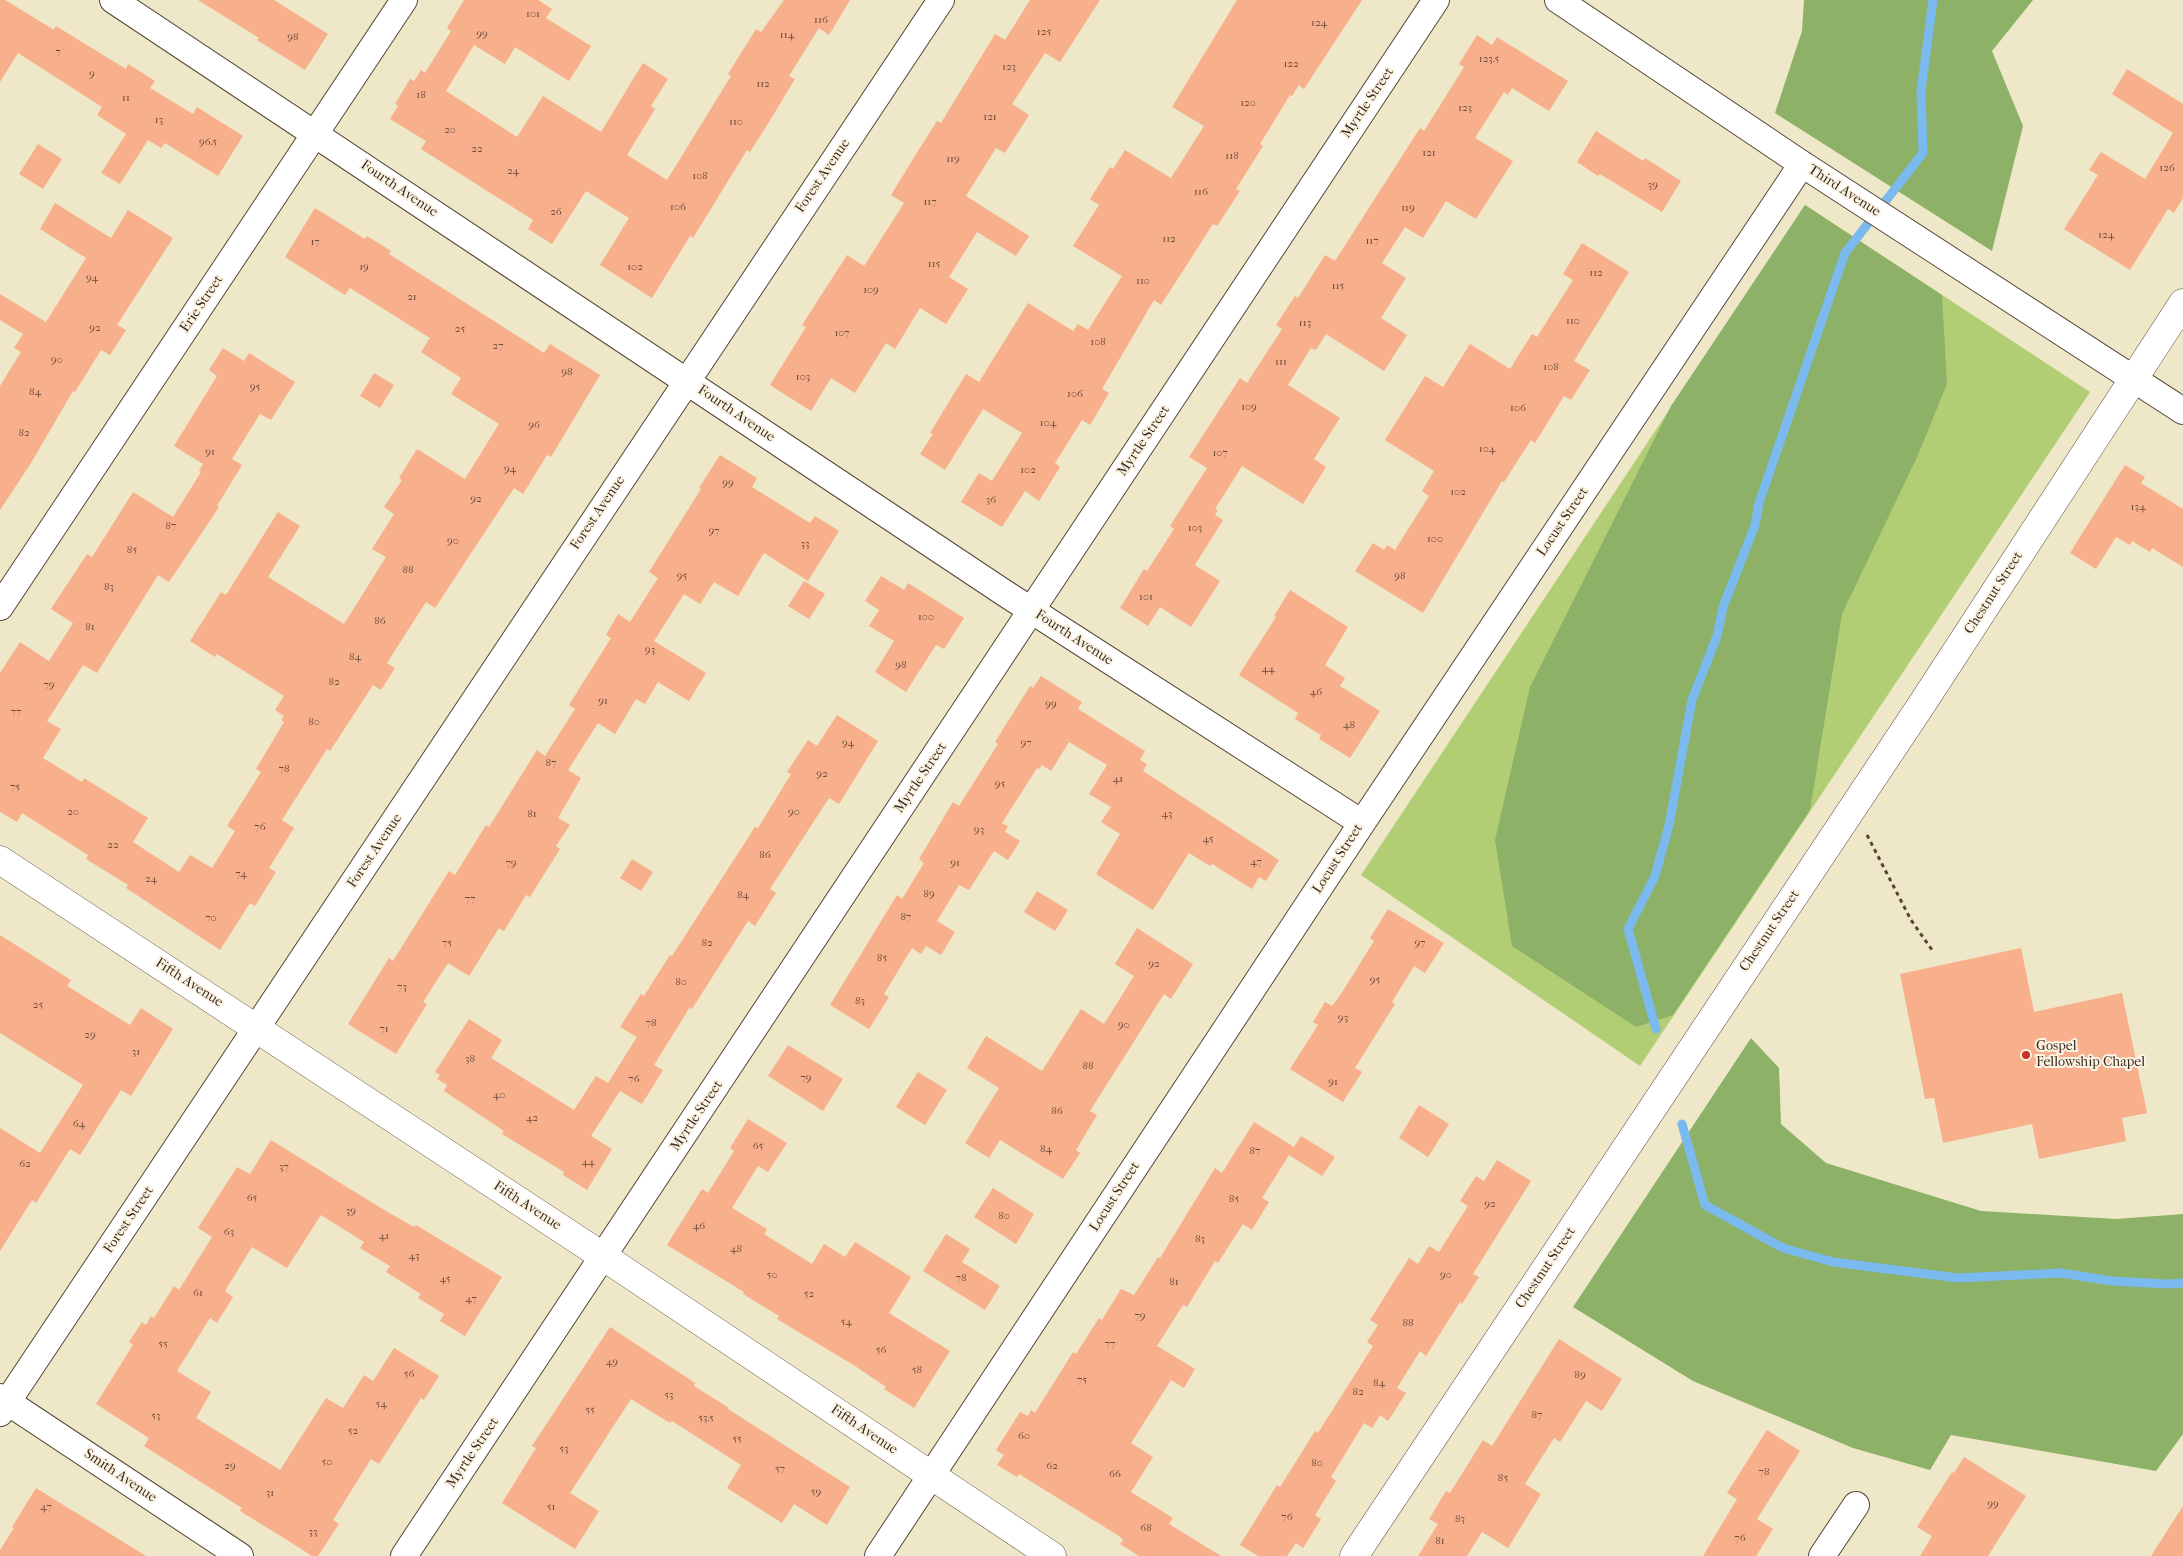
<!DOCTYPE html>
<html>
<head>
<meta charset="utf-8">
<style>
	body { margin:0 }
	canvas { display:block; background:#eee7c8 }
</style>
</head>
<body>
<canvas width="2183" height="1556"></canvas>
<script>
const ctx = document.querySelector('canvas').getContext('2d');
ctx.lineJoin = 'round';
function fillPath(path, color) {
  ctx.fillStyle = color;
  ctx.fill(path, 'evenodd');
}
function stroke(path, color, width, dash) {
  ctx.strokeStyle = color;
  ctx.lineWidth = width;
  ctx.lineCap = dash ? 'butt' : 'round';
  ctx.setLineDash(dash || []);
  ctx.stroke(path);
}
function label(font, color, halo, rows, align = 'center') {
  ctx.font = font + ' "IM FELL French Canon",serif';
  ctx.lineWidth = 4;
  ctx.setLineDash([]);
  ctx.textBaseline = 'middle';
  ctx.strokeStyle = halo;
  ctx.fillStyle = color;
  for (const [text, x, y, turn = 0] of rows) {
    ctx.save();
    ctx.translate(x, y);
    ctx.rotate((+turn || 0) * Math.PI / 180);
    ctx.textAlign = isNaN(turn) ? turn : align;
    if (halo) ctx.strokeText(text, 0, 0);
    ctx.fillText(text, 0, 0);
    ctx.restore();
  }
}
const green = new Path2D(`
	M1805 205 2090 392 1640 1066 1361 875Z`);
const forest = new Path2D(`
	M1804 0H2033L1992 51 2023 126 1992 251 1775 113 1802 31Z
	M1805 205 1942 295 1947 384 1918 455 1842 614 1810 810 1673 1015 1636 1027 1512 946 1495 840 1530 687 1671 406Z
	M1751 1038 1779 1068 1781 1124 1826 1163 1981 1211 2116 1219 2183 1214V1434L2156 1471 1951 1435 1930 1470 1853 1448 1693 1381 1573 1307Z`);
const stream = new Path2D(`
	M1656 1029 1628 929 1655 876 1669 825 1692 700 1717 636 1723 607 1755 525 1759 503 1845 253 1923 153 1921 91 1933 0
	M1682 1124 1705 1205 1783 1248 1833 1262 1958 1278 2061 1273 2112 1281 2168 1284 2183 1283`);
const building = new Path2D(`
	M0 0H5L54 30 56 26 126 69 128 64 155 81 150 88 193 114 197 107 243 136 218 176 165 143 161 148 148 140 120 184 101 173 126 134 97 115 102 107 18 53 0 82Z
	M198 0H274L328 34 305 70 257 40 259 38Z
	M464 0H538L552 9 546 18 591 46 569 81 515 47 505 64 474 45 446 91 517 137 543 96 601 132 643 63 668 79 651 106 655 109 627 155 667 180 731 76 728 74 756 29 761 32 784 0H850L829 35 819 28 789 76 795 79 769 122 750 152 747 150 693 238 690 236 652 298 600 265 629 218 586 191 552 244 528 229 533 220 421 149 426 141 390 119 398 106 395 104 410 79 414 81 421 70 425 73 451 31 447 28Z
	M1030 0H1100L1060 62 1045 53 1012 104 1029 115 1005 153 996 148 966 196 1029 236 1016 256 977 232 949 277 968 289 946 324 920 308 895 349 886 343 855 393 831 378 811 411 770 385 806 327 802 325 847 255 864 266 904 203 891 195 918 151 937 121 941 123 995 34 1005 40Z
	M1237 0H1362L1304 89 1299 85 1292 96 1290 95 1260 144 1263 146 1236 189 1240 191 1217 226 1213 224 1161 305 1154 300 1102 389 1109 393 1090 425 1082 420 1055 463 1060 467 1039 501 1025 491 1002 527 961 502 979 473 992 481 1022 433 983 409 945 470 920 454 933 434 930 433 966 374 979 382 1028 303 1073 331 1078 324 1088 330 1122 276 1073 246 1099 205 1090 199 1110 167 1113 169 1125 150 1171 178 1204 126 1172 107Z
	M1477 35 1492 45 1497 37 1568 81 1549 111 1512 88 1508 95 1504 92 1475 138 1513 161 1476 219 1446 201 1423 238 1405 227 1382 263 1406 278 1381 318 1407 335 1384 371 1326 334 1316 350 1311 348 1288 385 1340 418 1314 459 1326 467 1303 504 1242 466 1215 509 1218 510 1215 515 1223 520 1195 565 1220 581 1191 627 1160 607 1148 626 1120 608 1144 569 1147 571 1174 529 1170 526 1207 468 1189 457 1240 378 1247 383 1282 329 1276 325 1295 296 1298 298 1325 255 1335 261 1420 128 1424 131 1464 67 1459 64Z
	M2127 69 2183 104V198L2174 213 2168 209 2130 270 2064 229 2098 175 2089 170 2101 152 2145 179 2173 133 2112 94Z
	M1596 131 1643 161 1645 158 1681 181 1662 212 1600 174 1598 176 1577 162Z
	M38 144 62 159 43 189 19 174Z
	M55 203 111 238 128 210 173 238 117 325 126 330 110 355 101 350 75 392 73 391 31 463 0 510V386L21 352 14 348 23 334 0 320V294L46 322 86 258 40 229Z
	M315 208 365 239 367 236 391 251 389 254 544 353 550 344 600 375 551 457 547 455 523 494 514 488 435 608 426 602 387 663 395 668 381 690 373 685 330 751 327 749 282 820 294 828 269 868 276 872 255 906 250 903 220 950 126 888 128 885 86 859 88 855 22 813 17 822 0 812V673L20 642 49 661 73 623 51 609 87 554 92 557 133 492 173 517 201 472 199 471 203 464 174 446 217 376 209 370 223 348 244 361 249 353 295 382 271 420 260 414 232 459 242 465 217 506 219 507 169 582 158 575 97 673 83 665 47 721 61 729 43 758 82 782 84 778 148 818 133 842 179 872 190 855 212 868 235 831 227 826 261 772 256 769 284 722 281 720 284 716 275 710 284 696 217 654 215 657 190 641 221 592 226 595 278 512 300 526 268 577 344 624 386 557 372 549 394 514 384 507 402 480 399 478 417 449 465 479 499 424 451 394 461 378 421 352 430 338 350 288 345 295 285 257Z
	M1582 243 1629 272 1574 361 1590 370 1571 400 1564 396 1535 443 1531 440 1504 482 1502 481 1423 613 1355 571 1373 543 1384 550 1387 545 1395 550 1429 496 1422 491 1434 471 1385 440 1425 376 1443 387 1470 344 1510 369 1532 334 1537 337 1573 280 1563 274Z
	M374 373 394 385 380 408 360 396Z
	M720 455 757 478 752 487 810 523 815 516 839 531 808 581 764 553 738 596 714 582 700 604 684 594 654 641 706 673 689 701 658 682 645 704 636 699 615 734 598 723 568 770 581 778 558 818 570 825 556 846 560 849 530 897 526 895 504 931 499 928 469 976 448 963 423 1002 427 1004 396 1054 348 1024 389 958 393 961 449 871 455 875 486 825 489 827 537 750 545 756 575 709 569 705 611 638 606 635 618 614 630 622 658 578 649 572 701 489 699 488Z
	M2125 465 2145 477 2141 483 2183 509V567L2152 548 2150 552 2132 541 2130 545 2116 537 2096 569 2070 553Z
	M881 576 904 590 908 583 964 618 944 649 936 645 906 692 875 672 894 641 869 626 879 610 865 601Z
	M804 581 825 594 809 619 788 606Z
	M1290 590 1348 627 1325 665 1345 678 1340 686 1380 711 1350 758 1319 739 1321 735 1295 719 1298 713 1239 675 1276 617 1274 616Z
	M1041 676 1082 702 1078 709 1145 751 1140 760 1147 764 1143 771 1279 860 1266 881 1259 877 1252 889 1212 864 1210 866 1189 853 1153 910 1096 874 1120 834 1101 822 1111 807 1089 794 1107 765 1069 742 1051 771 1042 765 1039 769 1037 768 1002 823 1008 826 1005 832 1020 841 1008 860 994 851 969 890 959 885 937 921 955 932 941 955 926 946 921 954 912 948 884 994 889 997 869 1029 830 1005 897 895 902 899 924 863 919 859 953 802 959 806 998 744 995 742 1030 686 1033 688Z
	M837 715 878 741 839 804 829 798 770 889 776 893 755 926 748 921 692 1009 690 1007 654 1065 663 1070 642 1104 620 1091 591 1136 612 1149 587 1190 563 1175 564 1172 502 1134 504 1131 444 1091 447 1085 437 1079 440 1075 435 1072 469 1019 502 1040 491 1058 574 1110 596 1076 608 1083 637 1037 620 1027 641 994 644 996 670 955 672 956 755 827 758 828 791 774 787 772 808 740 817 746Z
	M632 859 653 872 641 891 620 878Z
	M1037 891 1068 910 1055 931 1024 912Z
	M1388 909 1444 943 1425 973 1414 966 1392 1002 1395 1004 1355 1068 1362 1072 1343 1102 1290 1069 1318 1025 1313 1022 1325 1002 1332 1006 1341 994 1374 941 1370 938Z
	M1137 928 1193 964 1171 999 1164 994 1090 1111 1097 1115 1076 1150 1080 1153 1063 1179 1000 1140 989 1158 965 1143 999 1088 967 1068 986 1036 1042 1071 1081 1009 1104 1024 1134 976 1115 964Z
	M0 935 71 980 67 986 130 1025 141 1008 173 1029 131 1096 121 1090 80 1155 70 1149 36 1203 32 1200 0 1251V1128L40 1153 83 1085 0 1033Z
	M2021 948 2034 1012 2122 993 2147 1113 2122 1118 2126 1141 2039 1159 2032 1124 1943 1143 1934 1098 1925 1099 1900 974Z
	M788 1045 843 1079 823 1111 768 1076Z
	M918 1072 947 1090 925 1125 896 1107Z
	M1419 1105 1449 1124 1428 1157 1399 1138Z
	M748 1119 787 1143 768 1172 758 1166 732 1208 767 1229 764 1234 812 1264 824 1244 845 1257 855 1242 911 1277 889 1313 950 1351 914 1408 884 1389 886 1387 855 1366 777 1319 779 1316 743 1294 744 1292 667 1245 702 1189 708 1193 734 1151 730 1148Z
	M1254 1122 1294 1147 1301 1136 1335 1157 1322 1176 1289 1155 1262 1198 1269 1202 1252 1230 1243 1224 1218 1263 1215 1261 1187 1307 1183 1305 1157 1346 1195 1369 1184 1388 1171 1380 1131 1443 1153 1457 1131 1492 1173 1518 1169 1524 1221 1556H1139L1120 1544 1123 1540 1119 1536 1019 1474 1017 1477 997 1465 1004 1455 996 1450 1020 1412 1028 1416 1031 1410 1035 1413 1073 1352 1076 1354 1099 1318 1102 1320 1121 1289 1134 1295 1158 1257 1160 1258 1215 1168 1222 1173Z
	M271 1140 384 1210 414 1227 416 1225 502 1277 465 1336 440 1321 444 1314 418 1298 421 1294 386 1272 390 1266 360 1248 364 1242 321 1215 287 1268 252 1247 225 1291 233 1297 217 1323 210 1318 177 1371 211 1392 196 1418 280 1470 326 1398 343 1408 364 1375 373 1381 394 1348 439 1376 424 1400 421 1398 379 1464 371 1459 333 1520 339 1524 318 1556H312L287 1540 240 1511 242 1508 144 1446 149 1438 96 1404 133 1345 129 1342 142 1322 146 1325 151 1316 154 1318 174 1286 179 1290 212 1237 198 1228 237 1167 250 1174Z
	M1497 1160 1531 1181 1473 1274 1479 1277 1462 1304 1460 1302 1426 1356 1420 1351 1397 1388 1406 1393 1388 1421 1380 1415 1372 1428 1364 1423 1331 1477 1336 1481 1315 1515 1321 1519 1303 1548 1296 1543 1287 1556H1258L1240 1545 1277 1485 1280 1487 1315 1431 1318 1433 1373 1346 1367 1342 1378 1325 1370 1320 1409 1258 1418 1264 1429 1246 1439 1252 1468 1206 1460 1201 1476 1176 1484 1181Z
	M993 1188 1034 1214 1016 1244 974 1217Z
	M946 1234 970 1249 962 1262 1000 1286 985 1310 923 1271Z
	M610 1327 695 1383 694 1386 729 1408 728 1409 850 1487 827 1525 794 1504 782 1523 727 1488 741 1465 672 1421 670 1423 631 1399 570 1493 599 1511 575 1549 502 1503 536 1448 532 1446Z
	M1559 1339 1622 1379 1602 1411 1586 1401 1560 1442 1554 1438 1525 1484 1541 1494 1508 1548 1482 1532 1467 1556H1418L1438 1524 1429 1519 1446 1491 1450 1493 1483 1440 1492 1446Z
	M1767 1430 1800 1451 1757 1519 1773 1529 1756 1556H1703L1737 1499 1727 1493Z
	M1964 1457 2026 1496 1988 1556H1920L1932 1536 1917 1527 1952 1472 1954 1473Z
	M36 1488 146 1556H0V1550L14 1528 12 1527Z
	M2183 1506V1556H2151Z`);
const path = new Path2D(`
	M1867 835 1911 920 1932 950`);
const minor = new Path2D(`
	M113 0 1006 594 1362 823
	M1558 0 1802 164 2183 411
	M0 607 404 0
	M0 1397 240 1556
	M0 1413 941 0
	M404 1556 1436 0
	M878 1556 1362 823 1802 164
	M1822 1556 1856 1505`);
const tertiary = new Path2D(`
	M0 860 604 1257 1052 1556
	M1354 1556 1922 704 2183 303`);
const markers = [
	[2026,1055,5,"#c8321e"]
];
const numberNames = [
	["101",533,14],
	["116",821,20],
	["124",1319,23],
	["125",1044,32],
	["99",482,34],
	["114",787,35],
	["98",293,37],
	["7",58,52],
	["123.5",1489,59],
	["122",1291,64],
	["123",1009,67],
	["9",92,74],
	["112",763,84],
	["18",421,95],
	["11",126,98],
	["120",1248,103],
	["123",1465,108],
	["121",990,117],
	["13",159,120],
	["110",736,122],
	["20",450,130],
	["96.5",208,142],
	["22",477,149],
	["121",1429,153],
	["118",1232,156],
	["119",953,159],
	["126",2167,168],
	["24",513,171],
	["108",700,176],
	["39",1653,185],
	["116",1201,192],
	["117",930,202],
	["106",678,207],
	["119",1408,208],
	["26",556,212],
	["124",2106,235],
	["112",1169,239],
	["117",1372,241],
	["17",315,242],
	["115",934,264],
	["19",364,267],
	["102",635,267],
	["112",1596,273],
	["94",92,278],
	["110",1143,281],
	["115",1338,286],
	["109",871,290],
	["21",412,297],
	["110",1573,321],
	["113",1305,323],
	["92",95,328],
	["25",460,329],
	["107",842,333],
	["108",1098,342],
	["27",498,346],
	["90",57,360],
	["111",1281,362],
	["108",1551,367],
	["98",567,372],
	["103",803,377],
	["95",255,387],
	["84",35,392],
	["106",1075,394],
	["109",1249,407],
	["106",1518,408],
	["104",1048,423],
	["96",534,425],
	["82",24,433],
	["104",1487,449],
	["91",210,452],
	["107",1220,453],
	["94",510,469],
	["102",1028,470],
	["99",728,483],
	["102",1458,492],
	["92",476,499],
	["36",991,500],
	["134",2138,507],
	["87",171,526],
	["103",1195,528],
	["97",714,531],
	["100",1435,539],
	["90",453,541],
	["33",805,544],
	["85",132,550],
	["88",408,570],
	["95",682,576],
	["98",1400,576],
	["83",109,587],
	["101",1146,597],
	["100",926,617],
	["86",380,621],
	["81",90,627],
	["93",650,650],
	["84",355,657],
	["98",901,665],
	["44",1268,669],
	["82",334,682],
	["79",49,685],
	["46",1316,692],
	["91",603,701],
	["99",1051,704],
	["77",16,712],
	["80",314,722],
	["48",1349,725],
	["94",848,743],
	["97",1026,743],
	["87",551,763],
	["78",284,769],
	["92",822,774],
	["41",1118,779],
	["95",1000,784],
	["75",15,787],
	["20",73,812],
	["90",794,812],
	["81",532,814],
	["43",1167,814],
	["76",260,827],
	["93",979,830],
	["45",1208,839],
	["22",113,845],
	["86",765,855],
	["47",1256,862],
	["79",511,863],
	["91",955,863],
	["74",241,874],
	["24",151,879],
	["89",929,894],
	["84",743,895],
	["77",470,899],
	["87",906,917],
	["70",211,918],
	["75",447,943],
	["82",707,943],
	["97",1420,943],
	["85",882,958],
	["92",1154,964],
	["95",1375,980],
	["80",681,982],
	["73",402,987],
	["83",860,1001],
	["25",38,1005],
	["93",1343,1018],
	["78",651,1023],
	["90",1124,1025],
	["71",384,1029],
	["29",90,1035],
	["31",136,1052],
	["38",470,1059],
	["88",1088,1066],
	["79",806,1078],
	["76",634,1079],
	["91",1333,1082],
	["40",499,1095],
	["86",1057,1111],
	["42",532,1118],
	["64",79,1124],
	["65",758,1146],
	["84",1046,1149],
	["87",1255,1151],
	["44",588,1162],
	["62",25,1164],
	["37",284,1167],
	["65",252,1198],
	["85",1234,1199],
	["92",1490,1204],
	["39",351,1211],
	["80",1004,1216],
	["46",699,1226],
	["63",229,1232],
	["41",384,1236],
	["83",1200,1239],
	["48",736,1249],
	["43",414,1256],
	["50",772,1275],
	["90",1446,1275],
	["78",961,1278],
	["45",445,1279],
	["81",1174,1282],
	["61",198,1293],
	["52",809,1294],
	["47",471,1299],
	["79",1140,1316],
	["54",846,1322],
	["88",1408,1323],
	["55",163,1344],
	["77",1110,1344],
	["56",881,1350],
	["49",612,1362],
	["58",917,1370],
	["56",409,1374],
	["89",1580,1375],
	["75",1082,1380],
	["84",1379,1383],
	["82",1358,1392],
	["53",669,1395],
	["54",381,1404],
	["55",590,1410],
	["87",1537,1415],
	["53",156,1416],
	["53.5",706,1418],
	["52",353,1431],
	["60",1024,1436],
	["55",737,1439],
	["53",564,1449],
	["50",327,1462],
	["80",1317,1463],
	["29",230,1466],
	["62",1052,1466],
	["57",780,1469],
	["78",1764,1472],
	["66",1115,1474],
	["85",1503,1478],
	["59",816,1492],
	["31",270,1493],
	["99",1993,1504],
	["47",46,1507],
	["51",551,1507],
	["76",1287,1517],
	["83",1460,1519],
	["68",1146,1528],
	["33",313,1532],
	["76",1740,1538],
	["81",1440,1541]
];
const streetNames = [
	["Myrtle Street",1368,103,-56],
	["Forest Avenue",823,176,-56],
	["Fourth Avenue",399,189,34],
	["Third Avenue",1844,191,33],
	["Erie Street",202,304,-56],
	["Fourth Avenue",736,414,34],
	["Myrtle Street",1144,441,-56],
	["Forest Avenue",598,513,-56],
	["Locust Street",1563,522,-56],
	["Chestnut Street",1994,593,-57],
	["Fourth Avenue",1074,638,33],
	["Myrtle Street",921,778,-56],
	["Forest Avenue",375,851,-56],
	["Locust Street",1338,859,-57],
	["Chestnut Street",1770,931,-56],
	["Fifth Avenue",189,983,33],
	["Myrtle Street",697,1116,-56],
	["Locust Street",1115,1197,-57],
	["Fifth Avenue",527,1206,33],
	["Forest Street",129,1220,-56],
	["Chestnut Street",1546,1268,-56],
	["Fifth Avenue",864,1430,34],
	["Myrtle Street",473,1453,-56],
	["Smith Avenue",120,1476,34]
];
const poiNames = [
	["Gospel",2036,1047],
	["Fellowship Chapel",2036,1063]
];
fillPath(green, '#b2ce75');
fillPath(forest, '#8db166');
stroke(stream, '#7abaef', 9);
fillPath(building, '#f7af8c');
stroke(minor, '#564638', 28);
stroke(tertiary, '#564638', 29);
stroke(path, '#564638', 3, [4, 4]);
stroke(minor, '#fff', 26);
stroke(tertiary, '#fff', 28);
for (const [x, y, r, color] of markers) {
  const dot = new Path2D();
  dot.arc(x, y, r, 0, 2 * Math.PI);
  ctx.fillStyle = color;
  ctx.fill(dot);
  stroke(dot, '#fcf5e5', 2);
}
label('11px', '#6a4b3a', null, numberNames);
label('14px', '#3b2a1e', '#fcf5e5', streetNames);
label('14px', '#3b2a1e', '#fcf5e5', poiNames, 'left');
</script>
</body>
</html>
